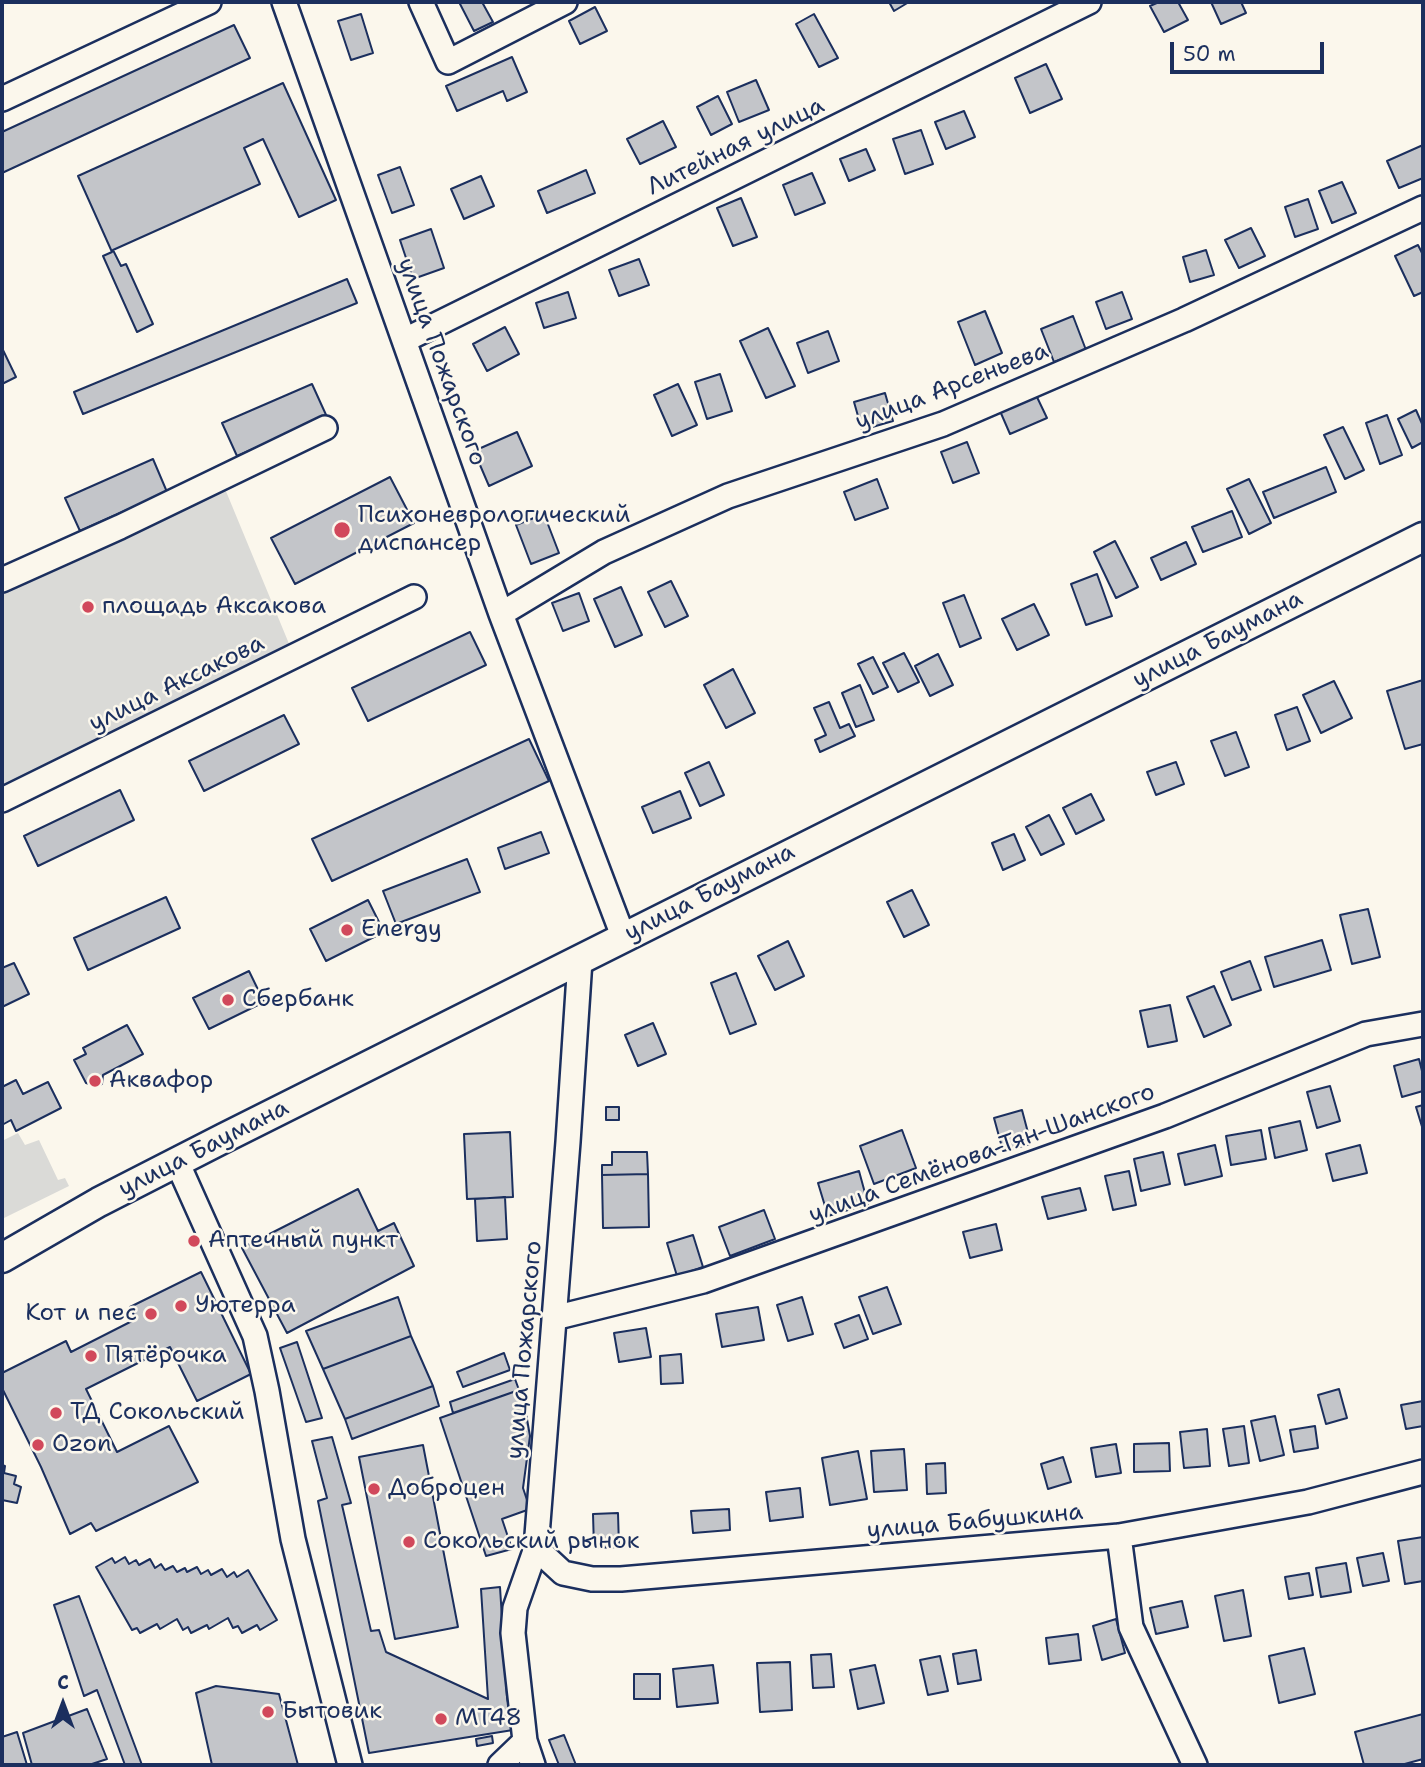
<!DOCTYPE html>
<html>
<head>
<meta charset="utf-8">
<style>
	body { margin:0 }
	#map { position:relative; width:1425px; height:1767px; overflow:hidden; background:#fbf7ec; font-family:"Shantell Sans",sans-serif }
	canvas { display:block }
	.frame { position:absolute; inset:0; border:4px solid #1b2f5e; pointer-events:none }
	.north { position:absolute; left:28px; top:1669px; width:70px; height:70px; -webkit-text-stroke:5px #fbf7ec; paint-order:stroke; rotate:0deg; font-size:19px; font-weight:700; line-height:28px; text-align:center; color:#1b2f5e }
	.north::after { content:''; display:block; margin:auto; width:24px; height:32px; background:#1b2f5e; clip-path:polygon(50% 0,100% 100%,50% 72%,0 100%) }
	.scale { position:absolute; left:1170px; top:42px; width:154px; height:32px; box-sizing:border-box; border:4px solid #1b2f5e; border-top:0; padding-left:9px; font-size:21px; line-height:24px; white-space:nowrap; color:#1b2f5e; -webkit-text-stroke:5px #fbf7ec; paint-order:stroke }
</style>
</head>
<body>
<div id="map">
<canvas width="1425" height="1767"></canvas>
<div class="frame"></div>
<div class="north">С</div>
<div class="scale">50 m</div>
</div>
<script>
const ctx = document.querySelector('canvas').getContext('2d');
ctx.lineJoin = 'round';
function fillPath(path, color) {
  ctx.fillStyle = color;
  ctx.fill(path, 'evenodd');
}
function stroke(path, color, width, dash) {
  ctx.strokeStyle = color;
  ctx.lineWidth = width;
  ctx.lineCap = dash ? 'butt' : 'round';
  ctx.setLineDash(dash || []);
  ctx.stroke(path);
}
function label(font, color, halo, rows, align = 'center') {
  ctx.font = font + ' "Shantell Sans",sans-serif';
  ctx.lineWidth = 5;
  ctx.setLineDash([]);
  ctx.textBaseline = 'middle';
  ctx.strokeStyle = halo;
  ctx.fillStyle = color;
  for (const [text, x, y, turn = 0] of rows) {
    ctx.save();
    ctx.translate(x, y);
    ctx.rotate((+turn || 0) * Math.PI / 180);
    ctx.textAlign = isNaN(turn) ? turn : align;
    if (halo) ctx.strokeText(text, 0, 0);
    ctx.fillText(text, 0, 0);
    ctx.restore();
  }
}
const green = new Path2D(`
	M223 484 292 651 2 788V591Z
	M18 1133 25 1145 39 1140 58 1180 65 1178 69 1186 2 1219V1141Z`);
const building = new Path2D(`
	M459 2H482L493 22 474 31Z
	M889 2H909L894 11Z
	M1159 2H1178L1188 20 1164 32 1150 6Z
	M1211 2H1241L1246 13 1221 24Z
	M595 7 607 31 580 44 569 21Z
	M361 14 373 53 351 60 338 21Z
	M814 14 838 58 819 67 796 24Z
	M234 25 250 58 2 173V132Z
	M512 57 527 92 507 101 503 91 457 111 446 86Z
	M1046 64 1062 99 1030 113 1015 78Z
	M756 80 769 110 739 122 727 92Z
	M283 83 336 200 299 217 263 139 244 148 260 184 113 250 121 266 126 264 153 324 137 332 103 256 112 252 78 176Z
	M718 96 732 124 711 135 697 107Z
	M964 111 975 137 946 149 935 122Z
	M663 121 676 147 640 164 627 139Z
	M921 130 933 164 905 174 893 139Z
	M1423 145V178L1399 188 1387 161Z
	M866 149 875 170 849 181 840 159Z
	M400 167 414 205 392 213 378 175Z
	M586 170 595 193 547 213 538 191Z
	M812 173 825 203 795 215 783 185Z
	M481 176 494 206 464 219 451 189Z
	M1342 182 1356 213 1332 223 1319 191Z
	M741 198 757 237 733 246 717 208Z
	M1308 199 1318 229 1295 237 1285 207Z
	M1251 228 1265 256 1239 268 1225 240Z
	M431 229 444 268 413 279 400 240Z
	M1418 245 1423 255V292L1414 296 1395 256Z
	M1206 250 1214 275 1190 282 1183 257Z
	M639 259 649 285 619 296 609 270Z
	M347 279 357 303 83 414 74 392Z
	M568 292 576 318 544 328 536 303Z
	M1122 292 1132 319 1106 329 1096 302Z
	M985 311 1002 353 975 365 958 322Z
	M1073 316 1086 350 1054 362 1041 329Z
	M505 327 519 354 487 371 473 344Z
	M768 328 795 386 766 398 740 341Z
	M828 331 839 361 808 373 797 343Z
	M2 348 16 377 2 384Z
	M720 374 732 411 707 419 695 382Z
	M312 384 327 417 237 456 222 423Z
	M678 384 697 425 672 436 654 395Z
	M885 393 893 421 862 430 854 402Z
	M1036 395 1047 418 1010 434 1000 411Z
	M1416 410 1423 426V442L1412 448 1398 419Z
	M1387 415 1402 455 1380 464 1366 423Z
	M1343 427 1364 470 1345 479 1324 435Z
	M517 432 532 466 489 486 474 451Z
	M967 442 979 473 953 483 941 452Z
	M153 459 167 492 80 531 65 498Z
	M1326 467 1336 492 1274 518 1263 492Z
	M390 477 414 523 295 584 271 538Z
	M877 479 888 508 855 520 844 492Z
	M1249 479 1271 523 1249 534 1227 489Z
	M1232 511 1242 537 1203 552 1192 527Z
	M544 514 559 553 531 564 516 525Z
	M1115 541 1138 587 1116 598 1094 552Z
	M1186 542 1196 564 1161 580 1151 558Z
	M1097 574 1112 616 1086 625 1071 584Z
	M671 581 688 616 665 627 648 592Z
	M621 587 642 635 615 647 594 599Z
	M579 593 589 621 563 631 552 603Z
	M964 595 981 638 960 647 943 603Z
	M1034 604 1049 635 1017 650 1002 619Z
	M470 632 486 665 368 721 352 688Z
	M904 653 919 682 898 692 883 663Z
	M938 654 953 685 930 696 915 666Z
	M873 657 888 687 873 694 858 664Z
	M733 669 755 713 726 728 704 685Z
	M1423 680V744L1405 749 1387 691Z
	M1334 681 1352 718 1321 733 1303 695Z
	M860 685 874 720 856 727 842 693Z
	M829 702 840 728 849 724 855 736 820 752 815 740 826 735 814 708Z
	M1297 707 1310 741 1287 750 1275 715Z
	M284 715 299 744 204 791 189 761Z
	M1236 732 1249 767 1225 776 1211 741Z
	M529 739 549 781 332 881 312 839Z
	M709 762 724 795 700 806 685 773Z
	M1176 762 1184 784 1156 795 1147 772Z
	M120 790 134 820 38 866 24 836Z
	M680 791 691 818 653 833 642 807Z
	M1091 794 1104 820 1076 834 1063 808Z
	M1049 815 1064 844 1041 855 1026 827Z
	M541 832 549 853 505 869 498 848Z
	M1014 834 1025 860 1003 870 992 843Z
	M467 859 480 892 396 924 383 891Z
	M912 890 929 925 904 937 887 902Z
	M166 897 180 928 88 970 74 938Z
	M368 900 384 932 326 961 310 929Z
	M1368 909 1380 957 1352 964 1340 915Z
	M1322 940 1331 970 1274 987 1265 957Z
	M788 941 804 976 775 990 758 956Z
	M1250 961 1261 990 1232 1000 1221 972Z
	M14 963 29 994 2 1007V968Z
	M249 971 264 1002 209 1029 193 998Z
	M736 973 756 1024 730 1034 711 983Z
	M1214 986 1231 1025 1204 1037 1187 997Z
	M1170 1005 1177 1041 1148 1047 1140 1011Z
	M653 1023 666 1054 638 1066 625 1035Z
	M127 1025 143 1054 103 1075 102 1084 96 1086 86 1083 74 1060 86 1054 83 1048Z
	M1419 1059 1423 1075V1091L1402 1097 1394 1066Z
	M16 1080 23 1094 48 1082 61 1108 16 1131 11 1120 2 1125V1087Z
	M1330 1086 1340 1121 1317 1128 1307 1092Z
	M1423 1105V1130L1416 1107Z
	M606 1107H619V1120H606Z
	M1022 1110 1031 1144 1003 1151 994 1118Z
	M1300 1121 1307 1150 1275 1158 1269 1128Z
	M902 1130 916 1168 874 1184 860 1146Z
	M1261 1130 1266 1159 1231 1165 1226 1136Z
	M510 1132 513 1197 467 1199 464 1134Z
	M1215 1145 1222 1176 1185 1185 1178 1154Z
	M1360 1145 1367 1173 1333 1181 1326 1154Z
	M612 1152H647L648 1174 602 1175V1165H612Z
	M1163 1152 1170 1184 1141 1191 1134 1159Z
	M859 1171 868 1204 828 1216 818 1183Z
	M1129 1171 1136 1205 1113 1210 1105 1176Z
	M648 1174 649 1227 603 1228 602 1175Z
	M1080 1188 1086 1210 1048 1219 1042 1197Z
	M358 1189 378 1231 394 1223 414 1266 287 1333 242 1248Z
	M505 1197 507 1239 477 1241 475 1199Z
	M764 1210 775 1239 730 1256 719 1227Z
	M996 1224 1002 1250 970 1258 963 1232Z
	M693 1235 703 1267 677 1276 667 1243Z
	M201 1272 251 1374 197 1401 170 1347 86 1389 117 1452 169 1426 198 1482 96 1531 91 1523 70 1534 41 1467 2 1388V1373L66 1341 71 1352 136 1319 130 1307Z
	M887 1287 901 1324 873 1334 859 1297Z
	M398 1297 411 1336 323 1369 306 1331Z
	M802 1297 813 1334 788 1341 777 1305Z
	M758 1307 764 1340 722 1347 716 1314Z
	M859 1315 868 1339 844 1348 835 1324Z
	M646 1328 651 1357 619 1362 614 1333Z
	M411 1336 433 1386 345 1419 323 1369Z
	M297 1342 322 1418 306 1422 280 1348Z
	M504 1353 510 1370 463 1387 457 1372Z
	M681 1354 683 1383 661 1384 660 1356Z
	M515 1379 519 1390 453 1413 450 1402Z
	M433 1386 439 1406 352 1439 345 1419Z
	M1339 1389 1347 1418 1326 1424 1318 1395Z
	M519 1390 525 1408 530 1436 523 1488 530 1509 502 1519 512 1549 486 1556 440 1418Z
	M1423 1401V1426L1406 1429 1401 1405Z
	M1275 1416 1284 1455 1260 1461 1251 1421Z
	M1244 1426 1249 1463 1229 1466 1223 1429Z
	M1315 1426 1318 1448 1294 1452 1290 1430Z
	M1207 1429 1210 1466 1184 1468 1180 1432Z
	M332 1437 351 1503 342 1505 371 1631 379 1630 386 1652 488 1699 481 1589 500 1587 507 1697 513 1730 369 1753 318 1501 327 1498 312 1441Z
	M1169 1443 1170 1471 1134 1472V1444Z
	M1116 1444 1121 1473 1096 1477 1091 1448Z
	M423 1445 458 1627 395 1639 359 1457Z
	M904 1449 907 1490 874 1492 871 1451Z
	M858 1451 867 1499 830 1505 822 1458Z
	M1063 1457 1071 1482 1048 1489 1041 1464Z
	M945 1463 946 1493 927 1494 926 1464Z
	M2 1465 5 1466 4 1473 16 1476 14 1484 21 1487 17 1503 2 1500Z
	M800 1488 803 1517 770 1521 766 1492Z
	M729 1509 730 1530 693 1533 691 1511Z
	M618 1513 619 1547 594 1548 593 1514Z
	M1423 1537V1581L1405 1584 1398 1541Z
	M1383 1553 1389 1581 1363 1586 1357 1558Z
	M125 1557 129 1564 136 1560 139 1565 150 1559 155 1568 161 1564 165 1570 173 1566 177 1572 185 1568 187 1572 197 1567 201 1574 208 1570 211 1575 222 1569 227 1577 234 1572 237 1577 248 1570 277 1620 260 1630 257 1625 242 1633 238 1626 233 1628 228 1618 209 1629 207 1625 191 1633 188 1627 183 1630 177 1619 160 1629 157 1624 140 1633 137 1628 132 1630 96 1567 112 1558 115 1563Z
	M1346 1563 1351 1592 1321 1597 1316 1568Z
	M1309 1573 1313 1595 1289 1599 1285 1577Z
	M1243 1590 1251 1636 1224 1641 1215 1596Z
	M79 1596 142 1765H125L97 1690 84 1696 54 1605Z
	M1182 1601 1188 1627 1156 1634 1150 1608Z
	M1116 1619 1125 1653 1102 1660 1093 1626Z
	M1078 1634 1081 1660 1049 1664 1046 1638Z
	M1304 1648 1315 1694 1279 1703 1269 1656Z
	M976 1650 981 1680 958 1684 953 1654Z
	M831 1654 834 1687 813 1688 811 1655Z
	M940 1656 948 1691 928 1695 920 1660Z
	M790 1662 792 1710 760 1712 757 1663Z
	M713 1665 718 1703 677 1707 673 1669Z
	M875 1665 884 1703 858 1709 850 1670Z
	M634 1674H660V1699H634Z
	M216 1686 279 1694 298 1765H212L196 1693Z
	M87 1709 107 1759 89 1765H32L23 1733Z
	M1423 1714V1759L1401 1765H1364L1355 1732Z
	M17 1732 27 1765H2V1737Z
	M564 1735 576 1765H559L549 1740Z
	M492 1736 493 1743 477 1746 476 1739Z`);
const minor = new Path2D(`
	M284 2 501 614 623 936
	M421 2 448 62 565 2
	M2 99 209 2
	M405 340 1089 2
	M2 580 120 527 325 428
	M501 614 604 552 728 496 943 424 1184 320 1423 208
	M2 800 414 597
	M177 1162 255 1336 267 1391 293 1539 350 1765
	M554 1318 703 1281 1165 1116 1366 1034 1423 1024
	M1119 1536 1131 1627 1195 1765
	M536 1548 563 1573 592 1579H621L1119 1536 1308 1502 1423 1472
	M500 1765 525 1741
	M533 1765 525 1741 513 1633 515 1608 536 1548 568 1142 580 960`);
const major = new Path2D(`
	M2 1258 99 1202 224 1138 1423 537`);
const markers = [
	[342,530,9,"#d1495b"],
	[88,607,7,"#d1495b"],
	[347,930,7,"#d1495b"],
	[228,1000,7,"#d1495b"],
	[95,1081,7,"#d1495b"],
	[194,1241,7,"#d1495b"],
	[181,1306,7,"#d1495b"],
	[151,1314,7,"#d1495b"],
	[91,1356,7,"#d1495b"],
	[56,1413,7,"#d1495b"],
	[38,1445,7,"#d1495b"],
	[374,1489,7,"#d1495b"],
	[409,1542,7,"#d1495b"],
	[268,1712,7,"#d1495b"],
	[441,1719,7,"#d1495b"]
];
const streetNames = [
	["Литейная улица",736,147,-26],
	["улица Пожарского",441,362,70],
	["улица Арсеньева",952,387,-21],
	["улица Баумана",1218,640,-27],
	["улица Аксакова",177,684,-26],
	["улица Баумана",710,893,-27],
	["улица Баумана",204,1149,-27],
	["улица Семёнова-Тян-Шанского",982,1154,-20],
	["улица Пожарского",525,1350,-85],
	["улица Бабушкина",975,1522,-5]
];
const poiNames = [
	["Психоневрологический",358,516],
	["диспансер",358,544],
	["площадь Аксакова",102,607],
	["Energy",361,930],
	["Сбербанк",242,1000],
	["Аквафор",109,1081],
	["Аптечный пункт",208,1241],
	["Уютерра",195,1306],
	["Кот и пес",137,1314,"right"],
	["Пятёрочка",105,1356],
	["ТД Сокольский",70,1413],
	["Ozon",52,1445],
	["Доброцен",388,1489],
	["Сокольский рынок",423,1542],
	["Бытовик",282,1712],
	["МТ48",455,1719]
];
fillPath(green, '#dadad7');
fillPath(building, '#c3c5c9');
stroke(building, '#1b2f5e', 2);
stroke(minor, '#1b2f5e', 28);
stroke(major, '#1b2f5e', 33);
stroke(minor, '#fbf7ec', 23);
stroke(major, '#fbf7ec', 28);
for (const [x, y, r, color] of markers) {
  const dot = new Path2D();
  dot.arc(x, y, r, 0, 2 * Math.PI);
  ctx.fillStyle = color;
  ctx.fill(dot);
  stroke(dot, '#fbf7ec', 2.5);
}
label('24px', '#1b2f5e', '#fbf7ec', streetNames);
label('24px', '#1b2f5e', '#fbf7ec', poiNames, 'left');
</script>
</body>
</html>
